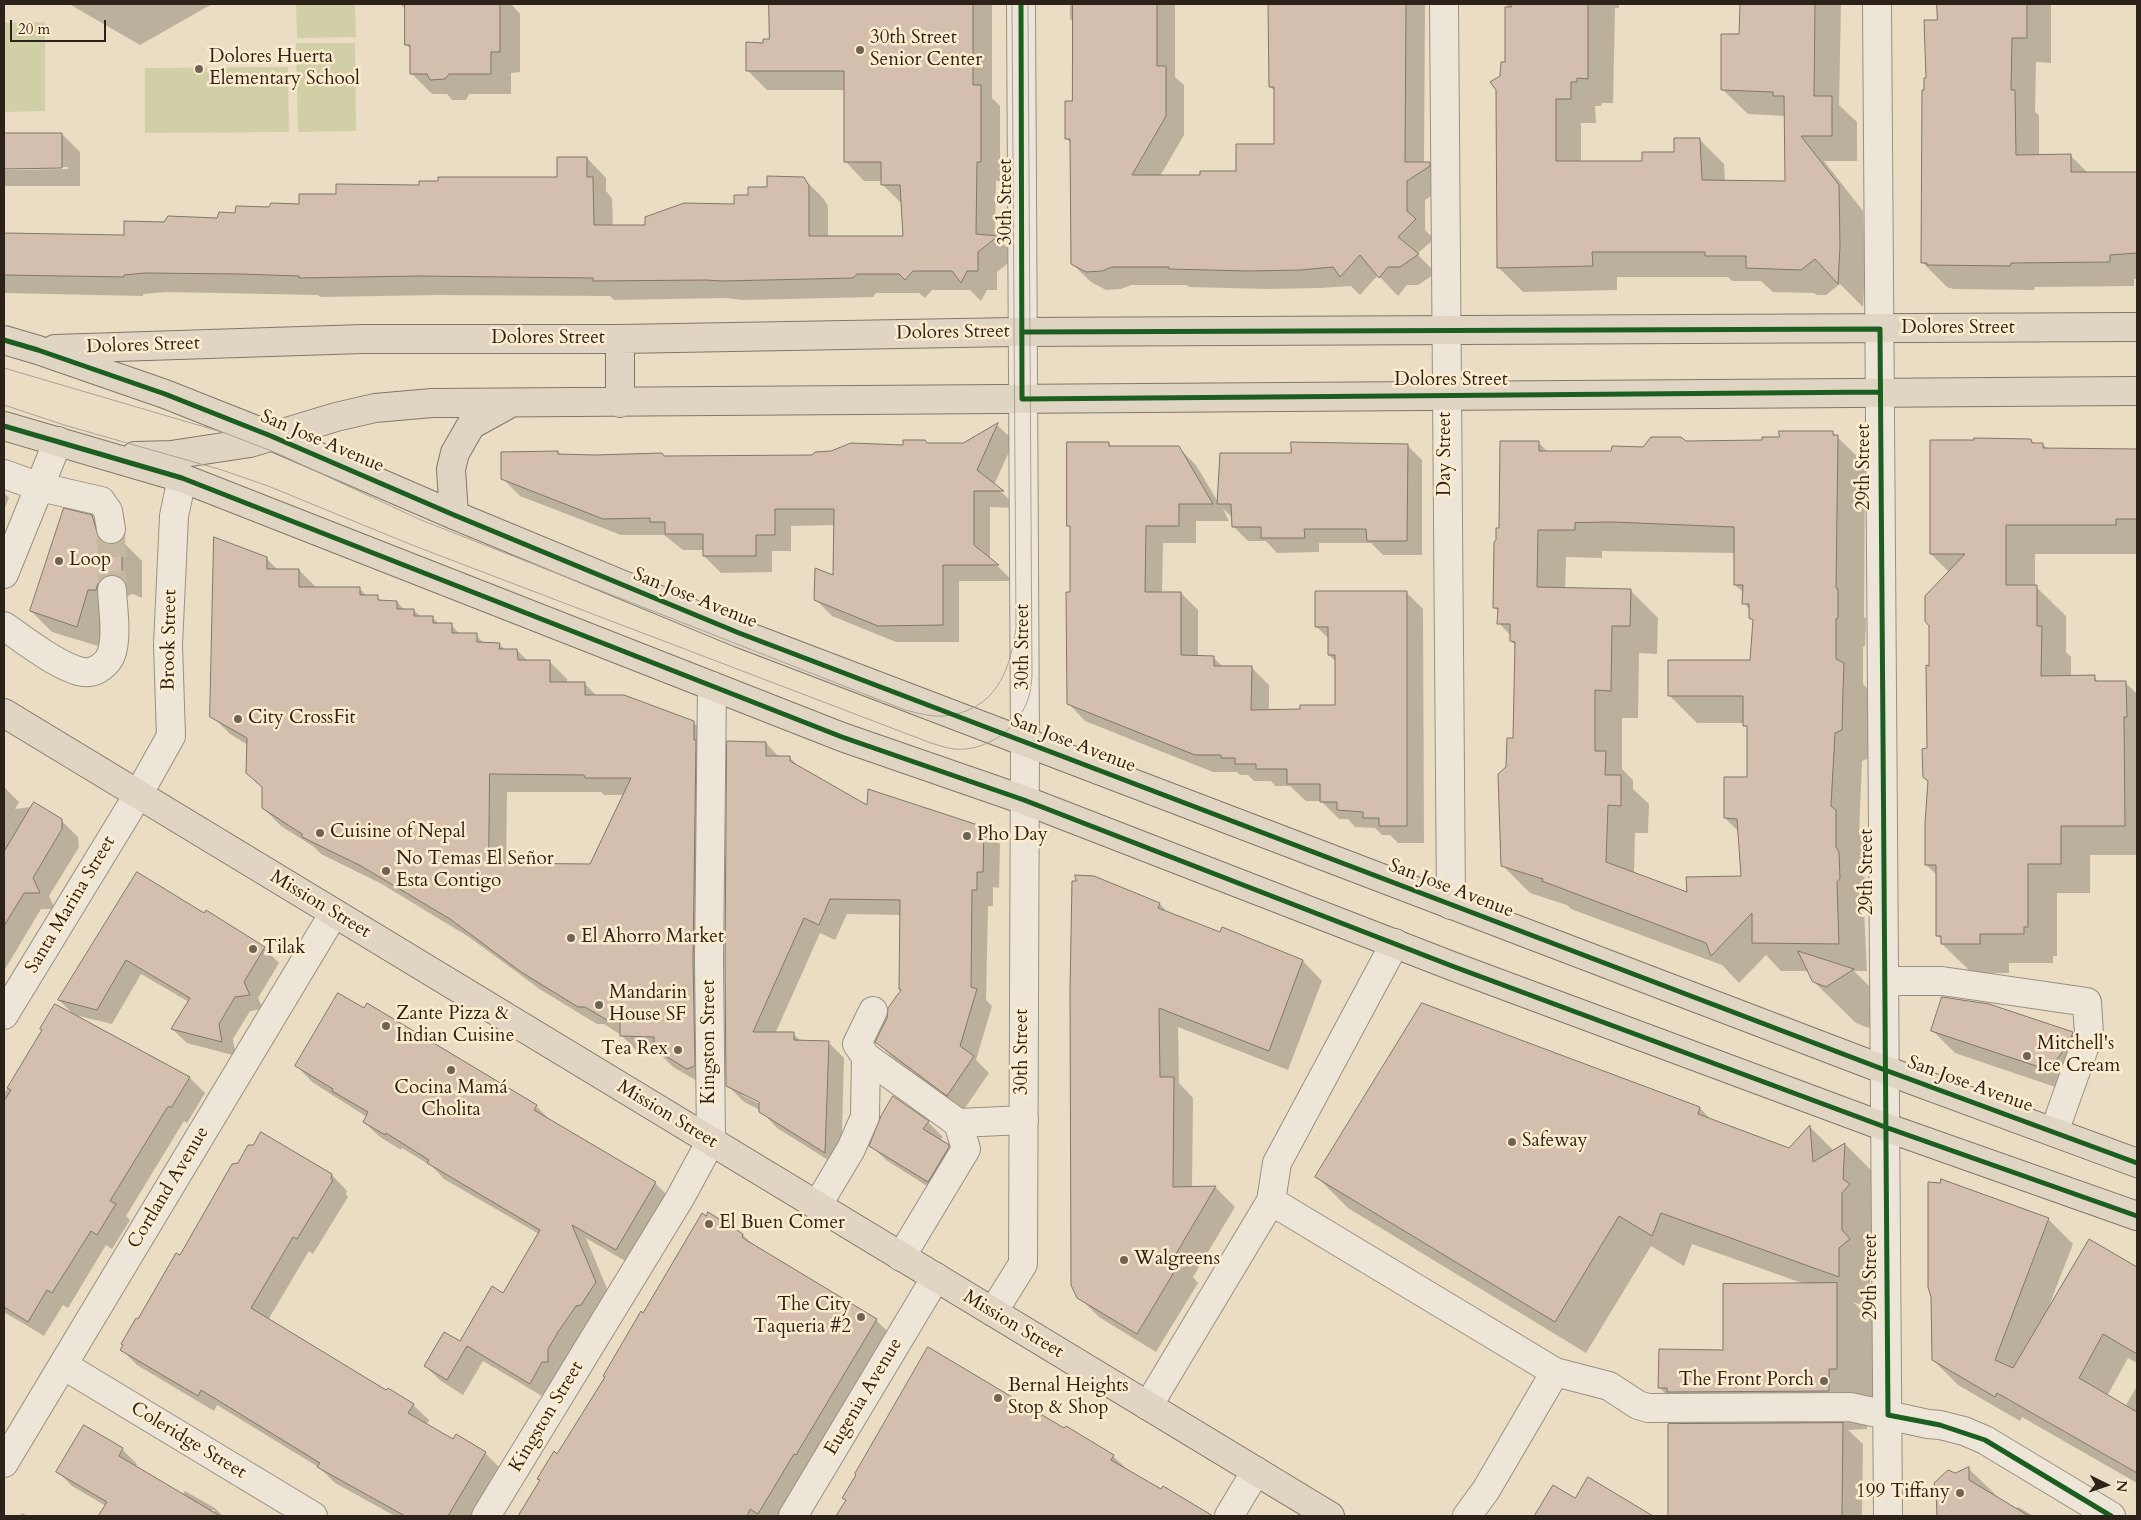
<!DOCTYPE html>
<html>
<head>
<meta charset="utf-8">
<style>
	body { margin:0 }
	#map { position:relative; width:2141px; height:1520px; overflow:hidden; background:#eaddc3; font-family:Cardo,serif }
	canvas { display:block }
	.frame { position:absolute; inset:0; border:5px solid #2d221a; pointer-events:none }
	.north { position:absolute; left:2081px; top:1460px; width:50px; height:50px; -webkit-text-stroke:4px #fceccd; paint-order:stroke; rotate:94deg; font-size:14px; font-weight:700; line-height:20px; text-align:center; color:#2d221a }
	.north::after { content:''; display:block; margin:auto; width:18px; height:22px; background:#2d221a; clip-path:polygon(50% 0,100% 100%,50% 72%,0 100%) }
	.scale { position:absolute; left:10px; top:20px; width:96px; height:22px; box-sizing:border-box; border:2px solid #2d221a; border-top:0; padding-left:6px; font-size:15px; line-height:18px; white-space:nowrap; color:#2d221a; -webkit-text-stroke:4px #fceccd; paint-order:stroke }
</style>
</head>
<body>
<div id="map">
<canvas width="2141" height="1520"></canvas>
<div class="frame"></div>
<div class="north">N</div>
<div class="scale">20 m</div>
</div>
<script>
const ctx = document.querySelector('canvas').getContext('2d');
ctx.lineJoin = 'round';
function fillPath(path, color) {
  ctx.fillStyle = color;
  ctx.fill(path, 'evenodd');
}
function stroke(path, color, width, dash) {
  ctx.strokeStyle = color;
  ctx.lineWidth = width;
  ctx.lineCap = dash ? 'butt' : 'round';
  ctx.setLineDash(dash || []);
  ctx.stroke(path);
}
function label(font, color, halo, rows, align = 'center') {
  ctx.font = font + ' Cardo,serif';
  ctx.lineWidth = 5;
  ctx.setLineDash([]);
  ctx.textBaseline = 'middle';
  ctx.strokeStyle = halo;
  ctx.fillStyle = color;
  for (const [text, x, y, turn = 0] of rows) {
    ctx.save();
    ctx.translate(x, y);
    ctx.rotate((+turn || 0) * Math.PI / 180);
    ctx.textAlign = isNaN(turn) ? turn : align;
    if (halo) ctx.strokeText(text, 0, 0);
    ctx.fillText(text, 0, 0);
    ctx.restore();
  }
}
const green = new Path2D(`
	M296 4H355L356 37 297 38Z
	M45 22V111L4 112V23Z
	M355 43 356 131 298 132 296 43Z
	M288 67 289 132 145 133V68Z`);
const shadow = new Path2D(`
	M69 4H212L140 45Z
	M400 4H511L520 14V72L511 73V94H469L466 100H452L447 94H432L411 73 412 50 406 45V10Z
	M770 4H992V98L1000 106V181H996L995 237 1017 256 997 272V290H987L981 301 970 290H932L925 298 919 293H876L873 297 743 300 726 298 614 300 610 296 439 295 320 297 318 295 166 292 143 294V296L4 293V234L126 236 165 223 218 219 270 208 301 205 338 195 420 186 558 178 587 158 606 178V191L612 198 613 226 646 227 735 205 749 196 768 189 803 178 823 198 828 206V237H904L902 204 882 184V181H864L845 161V90H767L748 71 764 44 770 40Z
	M1070 4H1175V77L1184 85V135L1160 176 1201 177 1237 172 1275 145V91L1270 87V4H1425L1424 163H1429L1448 182V185L1425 200V230L1434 239 1417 254 1436 273 1418 285H1407L1398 296 1378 275 1360 295 1351 286 1320 288 1267 289 1189 287 1187 285H1131L1121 289 1106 290 1091 282 1072 264 1071 144 1067 139 1073 103 1074 22 1070 19Z
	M1507 4H1619V8H1615L1613 103H1602L1601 106H1595L1596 123H1581V162H1643L1675 153 1699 139 1724 164 1725 182H1786L1785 116 1748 114 1722 89 1741 35V4H1841L1839 105 1857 122V161H1824L1863 211 1865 272 1863 307 1840 284 1826 295H1817L1814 293 1773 292 1761 281H1732L1728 277H1617V290L1523 292 1498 267 1502 77 1506 63Z
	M1938 4H2051V63L2036 62 2035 112 2039 115V156H2071L2088 173H2137V279H2134V286L2035 287 2034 290 1953 289 1947 287 1922 262 1925 91 1938 21Z
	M62 134 80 152V186H4V170L68 169V167H4V135Z
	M997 425 1014 441 994 485 1018 508 990 507V559L1013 581H959V642H896L832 616 815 599 835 577V525L791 526V551H772V572L721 573 704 556V550H683L664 535H621L520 496 503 479 558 452 561 455 664 457 813 456 927 444H964Z
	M1833 433 1865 464 1864 617 1866 619 1865 646 1863 647V684L1871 692 1870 758 1862 761 1859 834 1864 839 1863 876 1867 881V906L1864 910 1867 971H1854L1894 1011 1868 1028 1856 1023 1814 982 1809 971H1781L1766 955 1739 983 1722 965 1571 909 1567 905 1530 893 1502 865 1508 768 1514 739 1516 646 1511 641V636L1499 623V612L1494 607 1500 530 1539 443 1548 452 1612 453 1685 442 1736 443ZM1602 551 1735 553V585L1744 593V603L1750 610 1754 621 1751 661 1669 695 1697 723H1744L1748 729V779L1725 818 1739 832 1742 878 1688 894 1634 874 1635 833H1648L1649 804 1633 789V780L1622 769V718H1638L1639 653 1657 654 1658 618 1630 590 1565 589 1566 557 1602 558Z
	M2004 439 2031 440 2036 445H2043L2048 449 2137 450V554H2035V586L2066 616V652L2071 657V677H2094L2100 683H2126L2137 694V855H2090V893H2057V956H2053V963H2009V973H1972L1942 944V940L1937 935V875L1926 865 1931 667 1949 572 1931 554V441Z
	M1109 444 1112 447H1178L1196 465 1218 502 1292 454 1407 445 1422 460V555H1383L1371 543H1319V552L1277 553 1266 541H1248L1233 526V518L1223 509 1229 521H1196V543H1163L1162 593H1181L1198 610V656L1213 657 1224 668 1251 667 1269 685V711L1302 710 1336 706V662L1329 655 1330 640 1316 626 1406 592 1423 609 1424 843H1398L1390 835H1382L1375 828 1355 827 1348 819H1339L1321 801H1306L1290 786H1275L1271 781H1254L1248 775H1240L1237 772H1213L1085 721 1068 703 1072 529 1068 525Z
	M4 493 9 498 4 509Z
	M91 516 112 537 114 546 122 541 142 561V598L133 594 124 597 109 610 98 646 52 632 31 611Z
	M266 558 278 570H299L317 588H359L368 597H377L382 602H397L405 610H414L421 617H432L440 625H451L461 635H476L485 644H499L506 650H517L528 661H549L567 679V683H584L598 697 693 722 711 740 706 1086 673 1067 660 1054 639 1053 621 1035 604 1024H597L541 990 469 937 380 883 321 854 314 847 281 826 263 808V787L248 745 230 734 212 716ZM507 792H601L604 795H624L591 866 506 865Z
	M766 743 780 758H790L800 768 869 807 983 828 1000 844 999 888 993 887V906H988L986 1000 992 1006 976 1060 989 1073 963 1111 893 1058 877 1042 902 990 901 915 847 914 835 940 820 933 775 1034H793L801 1041 828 1042 844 1058 841 1168 777 1128 760 1110 744 1102 727 1085ZM742 1092 765 1104 764 1106 742 1095Z
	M4 787 19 802 15 809 39 806 61 820 78 837 79 847 49 896 55 909H41L4 971Z
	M138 874 264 948 279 963 258 998 263 1009 250 1011 233 1039 236 1056 187 1043 172 1029 189 1002 141 974 112 1024 75 1015 190 1078 205 1093 187 1123 184 1121 182 1124 126 1216 130 1220 112 1249 106 1245 68 1308 63 1305 44 1336 4 1312V1094L44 1031 74 1015 59 1000Z
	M1160 904 1169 914 1220 934 1222 929 1303 961 1322 981 1288 1070 1178 1027 1179 1083 1193 1098 1192 1188H1216L1235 1207 1193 1277 1198 1283 1156 1352 1099 1317 1079 1297 1071 990Z
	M1423 1004 1700 1108 1712 1121 1790 1150 1810 1127 1834 1151 1845 1144 1876 1175 1880 1271 1870 1280V1308L1853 1302 1875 1323V1407H1867V1429L1848 1430 1863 1444 1862 1516H1669V1425H1696L1659 1387 1725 1352 1805 1284 1692 1244 1684 1266 1651 1246 1586 1353 1348 1208 1317 1177Z
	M367 1005 536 1106 552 1122 655 1183 671 1199 632 1265 586 1238 611 1298 547 1399 483 1361 463 1395 441 1381 425 1366 460 1343 503 1295 539 1234 444 1179 433 1167 402 1148 401 1150 380 1137 364 1122 367 1117 312 1082 297 1066 364 1010Z
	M1933 1031 2073 1033 2095 1055 2070 1092 1955 1053Z
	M928 1122 943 1137 940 1140 963 1160 943 1196 886 1160 871 1146Z
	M332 1175 347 1191 346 1194 348 1197 313 1254 309 1251 268 1320 386 1392 413 1405 429 1420 426 1425 454 1441 457 1436 485 1453 501 1469 473 1516H395L335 1483 320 1468 217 1405 214 1411 137 1365 122 1350 180 1257Z
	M2048 1219 2073 1244 2049 1306 2089 1241 2137 1269V1363L2128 1358 2107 1396 2125 1407 2137 1386V1483L2022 1417 2020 1421 1958 1385 1933 1360Z
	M743 1235 755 1247 876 1320 894 1338 785 1516H520L643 1314Z
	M84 1427 122 1449 137 1464 135 1467 182 1495 185 1491 215 1508 223 1516H211L215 1510H212L208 1516H100L106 1506 72 1486 57 1471Z
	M1065 1430 1113 1456 1131 1473 1162 1491 1163 1487 1213 1516H837L847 1501 843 1498Z
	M1969 1469 2001 1500 2014 1509 2018 1507 2034 1516H1938V1491L1955 1475Z
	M1589 1478 1651 1516H1536L1554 1487 1575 1500Z
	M22 1513 28 1516H20Z`);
const building = new Path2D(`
	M405 4H500V52H491V74H449L445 79 430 80 427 74H410V45H405Z
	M769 4H973V85H981V162H977L976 234 998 236 978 252V271H967L961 283 952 271H913L905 280 899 274H857L853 278 723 281 706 280 593 281V278L418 276 299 278V276L240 274 145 273 124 275V277L4 275V233L124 235V221L164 222 168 216 217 218 219 212 235 213 236 206 269 207 271 203 299 204V194H336V184L419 185V181H438V177H557V157H587V177H593L594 225H645V217L684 203 734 204V195H748V187H767V176L804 177 809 186V236H903L900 185H881V162H844V71H746V42L763 43V39H769Z
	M1073 4H1157V66H1166V116L1132 175H1200V171H1236V144H1274V87H1269L1268 4H1406L1405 162H1430V166L1407 181V211L1416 219 1398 237 1419 254 1400 267H1388L1379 278 1360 255 1340 277 1333 267 1300 270 1248 271 1169 269V267H1112L1102 271 1086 272 1071 264 1070 139H1065V101H1072Z
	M1511 4H1588V79L1577 78V82H1571V99H1556V161H1642V152H1674V138H1700L1702 180 1785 181 1784 96H1773V92L1721 90V34H1739L1740 4H1815L1814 96H1832V136H1801L1839 185 1840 246 1838 284 1815 259 1801 270 1746 268V256H1705V252H1592L1593 266 1497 268 1496 90 1490 82 1500 76 1501 62H1505V7H1511Z
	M1937 4H2027V38H2012L2011 90H2015L2016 155 2071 154V172H2137V253L2110 255V262L2011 263 2010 266 1927 265V263H1921L1922 90H1924V78H1926L1924 20H1937Z
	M4 133H62V168L4 169Z
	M998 423 977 470 1004 491H974V545L999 565H943V625L878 626 814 600 815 568 833 575 834 509H775V535H756V556H703V534H665V522H650V518L603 519 501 479V452L558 451V454L595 455 662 453 664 456 812 455 815 452 831 451 851 443 903 445V440H925L927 443H963Z
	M1779 431H1833V435H1838L1836 588 1838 589V618L1836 619V659L1844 663 1843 691 1842 730 1835 733 1831 806 1836 810V847L1839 852 1840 878 1837 882 1839 944 1752 943V913L1711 956 1706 943 1542 881 1543 879 1501 866 1498 774 1506 767 1507 738H1513L1515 642 1510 641V624H1497L1498 608H1493L1494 542 1496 540V528H1499L1500 441H1539V451H1611L1612 446 1643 447 1651 437H1681L1686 441 1762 440V437H1779ZM1612 522 1734 527V585H1743L1742 604H1749V618L1753 620 1750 660H1668V696H1743V726H1747V777H1724V818L1737 819 1741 876 1686 877 1687 892 1606 862 1608 805 1621 806V775H1605L1606 751H1595V690L1611 691 1612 626H1630L1631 589 1537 587 1538 530H1575V523Z
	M1974 438 2031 439 2032 443H2043V448L2137 449V519H2116V525H2006V585H2037V626H2042L2041 676 2095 675V681H2126L2127 717H2124L2125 826H2061V864H2028V927H2024V934H1980V944H1941V936H1936V865H1925V823L1928 781 1923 777 1922 749 1927 748 1926 665 1929 666V626L1925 621V596L1965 554H1930V440H1974Z
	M1067 442H1109V446H1179L1213 504H1179V526H1146L1145 592H1181V655L1214 656V666H1252L1251 710 1300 709V705H1335V655H1328V627H1315V591H1407V826H1379V818H1363V812L1337 810V802H1320V784H1287V769H1256V764H1235V758H1221V755H1195L1067 704 1066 592H1070V526H1067Z
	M1291 442 1408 444 1407 541H1367L1366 529H1304L1305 538H1261V527H1232L1231 504H1217L1220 453H1291Z
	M64 508 92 515 99 539 105 543 114 544 122 540V578L111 574 104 577 98 583 96 590H88L77 627 30 611Z
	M214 537 267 557V569H299V587H360V595H378V600L397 601V609H414V616H433V623H452V633H477V642L500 643 499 649H517L518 660H550V682H585V695H624L694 721V740H696L693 961 695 1066 687 1069 654 1049V1037L620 1036V1021L607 1020 585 1007H578L521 972 450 919 361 866 302 837V834L262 808V787L246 773 247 738 210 717ZM490 774 584 775 585 778H631L590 864 489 863Z
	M727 741 766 742V756H790V761L867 805 868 789 984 827 983 872H977V890H972L971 987 977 989 960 1046 974 1056 947 1096 875 1042 887 1018 888 1008 901 990 899 989 900 900 830 899 819 925 804 918 753 1032H794V1040L829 1041 825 1153 759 1112V1102L726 1086 725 961Z
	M34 802 62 819V829L33 878 40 893H24L4 926V852Z
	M137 872 204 913 206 910 265 947 244 982 250 995 235 997 219 1024 222 1042 171 1029 190 998 126 960 97 1010 58 1000Z
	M1075 875 1094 876 1160 903 1158 908 1220 932 1222 927 1303 960 1269 1051 1159 1008 1160 1077H1174L1173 1187 1216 1186 1173 1259 1180 1262 1137 1334 1077 1298 1071 1285 1070 990 1072 881H1076Z
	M1798 951 1854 969 1826 987 1813 982Z
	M338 993 364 1008 367 1003 537 1105 534 1110 656 1182 616 1250 572 1225 596 1282 581 1305 576 1306 558 1332 548 1349V1362H542L530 1384 467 1346 447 1380 424 1366 444 1332 460 1341 492 1286 503 1293 540 1230 427 1163 429 1160 386 1133 385 1135 363 1122 368 1112 332 1091 333 1089 295 1066Z
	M1942 997 1989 1004 2073 1032 2069 1044 2048 1070 1931 1031Z
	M1422 1003 1700 1107 1698 1114 1789 1148 1810 1125 1813 1162 1845 1143 1843 1179 1850 1184 1842 1193V1230L1850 1239 1839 1248V1277L1661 1213 1652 1236 1619 1216 1555 1322 1315 1177Z
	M55 1004 190 1077 171 1108 169 1106 167 1108 110 1201 116 1204 97 1235 91 1231 52 1293 47 1290 28 1322 4 1307V1101L11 1090 7 1088 42 1030 40 1029Z
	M893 1096 929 1121 923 1129 948 1144 949 1147 928 1182 869 1146 881 1116Z
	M261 1132 332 1174 331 1179 333 1180 297 1239 293 1237 251 1308 386 1390 388 1388 414 1404 408 1413 453 1439 456 1434 486 1452 448 1516H405L317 1467 320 1463 201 1390 198 1396 120 1350 123 1345 121 1344 136 1318 138 1319 176 1253 180 1255 232 1164 238 1163 248 1145H253Z
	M1941 1179 2049 1218 1995 1360 2013 1368 2089 1239 2137 1267V1354L2103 1334 2079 1378 2137 1412V1473L1997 1393 1995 1397 1932 1360 1931 1297 1928 1287V1182L1940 1183Z
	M708 1212 743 1234 742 1237 746 1240 877 1319 796 1455 794 1454 758 1514 750 1509 747 1516H518L540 1480 537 1479 554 1451 557 1454 605 1377 603 1376 627 1335 641 1311 643 1313 702 1213 706 1216Z
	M1837 1283V1369H1829V1391L1667 1392V1388H1658L1659 1349 1723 1350V1284Z
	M928 1347 1064 1428 1066 1426 1114 1455 1111 1460 1161 1489 1163 1486 1213 1516H836L846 1500 842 1498 856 1475 855 1474Z
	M1843 1423 1842 1516H1668V1424Z
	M84 1425 123 1448 119 1456 220 1516H98L107 1502 56 1472Z
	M1969 1467V1480L2029 1516H1937L1936 1491 1934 1483 1948 1470 1955 1473Z
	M1588 1477 1653 1516H1534L1553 1485 1575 1498Z`);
const minorTunnel = new Path2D(`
	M111 529 112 590`);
const minor = new Path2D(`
	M1444 4 1451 905
	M1877 4 1888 1516
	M4 474 40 487 101 501 108 511 111 529
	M4 574 58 441
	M4 626C24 640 60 668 83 672 96 674 109 663 112 652 117 633 113 610 112 590
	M1884 981H1942L2087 1002 2089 1034 2054 1132
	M4 1015 138 795 171 736 168 645 174 516 182 478
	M866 1057 857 1044 873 1011
	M1271 1201 1555 1372 1486 1490 1467 1516
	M817 1206 851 1149 865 1117 866 1057 958 1123 1024 1120
	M901 1257 966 1149 958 1123
	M993 1312 1023 1264 1025 743 1021 4
	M63 1365 313 1516
	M1555 1372 1609 1386 1638 1405 1648 1408 1850 1407 1928 1424 1940 1425 1964 1431 1985 1440 2111 1516
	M1148 1406 1271 1201 1277 1163 1395 943
	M4 1463 334 913
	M486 1516 680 1198 711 1141 709 961 712 686
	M793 1516 936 1277
	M1229 1516 1256 1471`);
const major = new Path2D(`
	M620 339V403
	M4 340 38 350 165 394 271 436 454 515 739 633 1885 1070 2137 1163
	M55 349 363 339H620L1014 332 2137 327
	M4 426 182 478 842 737 1024 800 1452 966 1885 1127 2137 1216
	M135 456 171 455 250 443 336 417 375 408 432 403 2137 391
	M454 515 451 469 455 453 471 425 509 404
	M4 713 1330 1516`);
const tram = new Path2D(`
	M4 368 225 433 279 454 421 520 905 710C918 713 931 717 944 716 995 711 1010 672 1016 628L1012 4
	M4 405 64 425 222 470 268 486 412 545 931 743C938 745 946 748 954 749 987 752 1020 728 1029 696 1031 690 1031 683 1032 677L1028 4`);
const cycleway = new Path2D(`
	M1021 4 1022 399 1880 392
	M1022 332 1880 329 1888 1415 1940 1425 1985 1440 2111 1516
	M4 340 38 350 165 394 271 436 454 515 739 633 1885 1070 2137 1163
	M4 426 182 478 842 737 1024 800 1452 966 1885 1127 2137 1216`);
const markers = [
	[860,50,5,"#6f6355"],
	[199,69,5,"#6f6355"],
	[59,561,5,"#6f6355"],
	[238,719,5,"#6f6355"],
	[320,833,5,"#6f6355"],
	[967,836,5,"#6f6355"],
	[386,871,5,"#6f6355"],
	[571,938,5,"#6f6355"],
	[253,949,5,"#6f6355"],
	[599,1005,5,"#6f6355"],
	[386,1026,5,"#6f6355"],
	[678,1050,5,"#6f6355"],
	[2027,1056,5,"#6f6355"],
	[451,1070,5,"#6f6355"],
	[1512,1142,5,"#6f6355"],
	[709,1224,5,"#6f6355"],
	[1124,1260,5,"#6f6355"],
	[861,1317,5,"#6f6355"],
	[1824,1381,5,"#6f6355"],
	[998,1398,5,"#6f6355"],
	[1960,1493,5,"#6f6355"]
];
const poiNames = [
	["30th Street",870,39],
	["Senior Center",870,61],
	["Dolores Huerta",209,58],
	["Elementary School",209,80],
	["Loop",69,561],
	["City CrossFit",248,719],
	["Cuisine of Nepal",330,833],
	["Pho Day",977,836],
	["No Temas El Señor",396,860],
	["Esta Contigo",396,882],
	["El Ahorro Market",581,938],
	["Tilak",263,949],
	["Mandarin",609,994],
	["House SF",609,1016],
	["Zante Pizza &",396,1015],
	["Indian Cuisine",396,1037],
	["Mitchell's",2037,1045],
	["Ice Cream",2037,1067],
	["Tea Rex",668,1050,"right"],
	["Cocina Mamá",451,1089,"center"],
	["Cholita",451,1111,"center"],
	["Safeway",1522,1142],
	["El Buen Comer",719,1224],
	["Walgreens",1134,1260],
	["The City",851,1306,"right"],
	["Taqueria #2",851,1328,"right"],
	["The Front Porch",1814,1381,"right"],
	["Bernal Heights",1008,1387],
	["Stop & Shop",1008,1409],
	["199 Tiffany",1950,1493,"right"]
];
const streetNames = [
	["30th Street",1007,202,-90],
	["Dolores Street",1958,329],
	["Dolores Street",953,333,-1],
	["Dolores Street",548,339],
	["Dolores Street",143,346,-2],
	["Dolores Street",1451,381],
	["San Jose Avenue",322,442,23],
	["Day Street",1446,454,-90],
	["29th Street",1865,467,-90],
	["San Jose Avenue",695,599,22],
	["Brook Street",170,640,-89],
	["30th Street",1024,647,-90],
	["San Jose Avenue",1073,744,21],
	["29th Street",1868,872,-90],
	["San Jose Avenue",1451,889,21],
	["Santa Marina Street",71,905,-59],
	["Mission Street",320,905,31],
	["Kingston Street",710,1042,-90],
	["30th Street",1023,1052,-90],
	["San Jose Avenue",1970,1085,20],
	["Mission Street",667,1115,31],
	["Cortland Avenue",169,1188,-59],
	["29th Street",1872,1277,-90],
	["Mission Street",1013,1325,31],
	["Eugenia Avenue",864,1397,-59],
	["Kingston Street",547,1417,-59],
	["Coleridge Street",188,1441,31]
];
fillPath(green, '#d0cfa6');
fillPath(shadow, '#0003');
fillPath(building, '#d4bfae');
stroke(building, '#7f7769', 1);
stroke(minorTunnel, '#c4b8a1', 28, [28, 14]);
stroke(minor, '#999080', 30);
stroke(major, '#7f7769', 30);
stroke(minor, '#ede6d8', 28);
stroke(major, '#e0d5c3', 28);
stroke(tram, '#a9a298', 1);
stroke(cycleway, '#1b5e20', 5);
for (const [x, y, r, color] of markers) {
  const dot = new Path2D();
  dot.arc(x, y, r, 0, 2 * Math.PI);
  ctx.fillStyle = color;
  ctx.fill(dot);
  stroke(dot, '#fceccd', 2);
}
label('19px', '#2d221a', '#fceccd', poiNames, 'left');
label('19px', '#2d221a', '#fceccd', streetNames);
</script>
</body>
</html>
